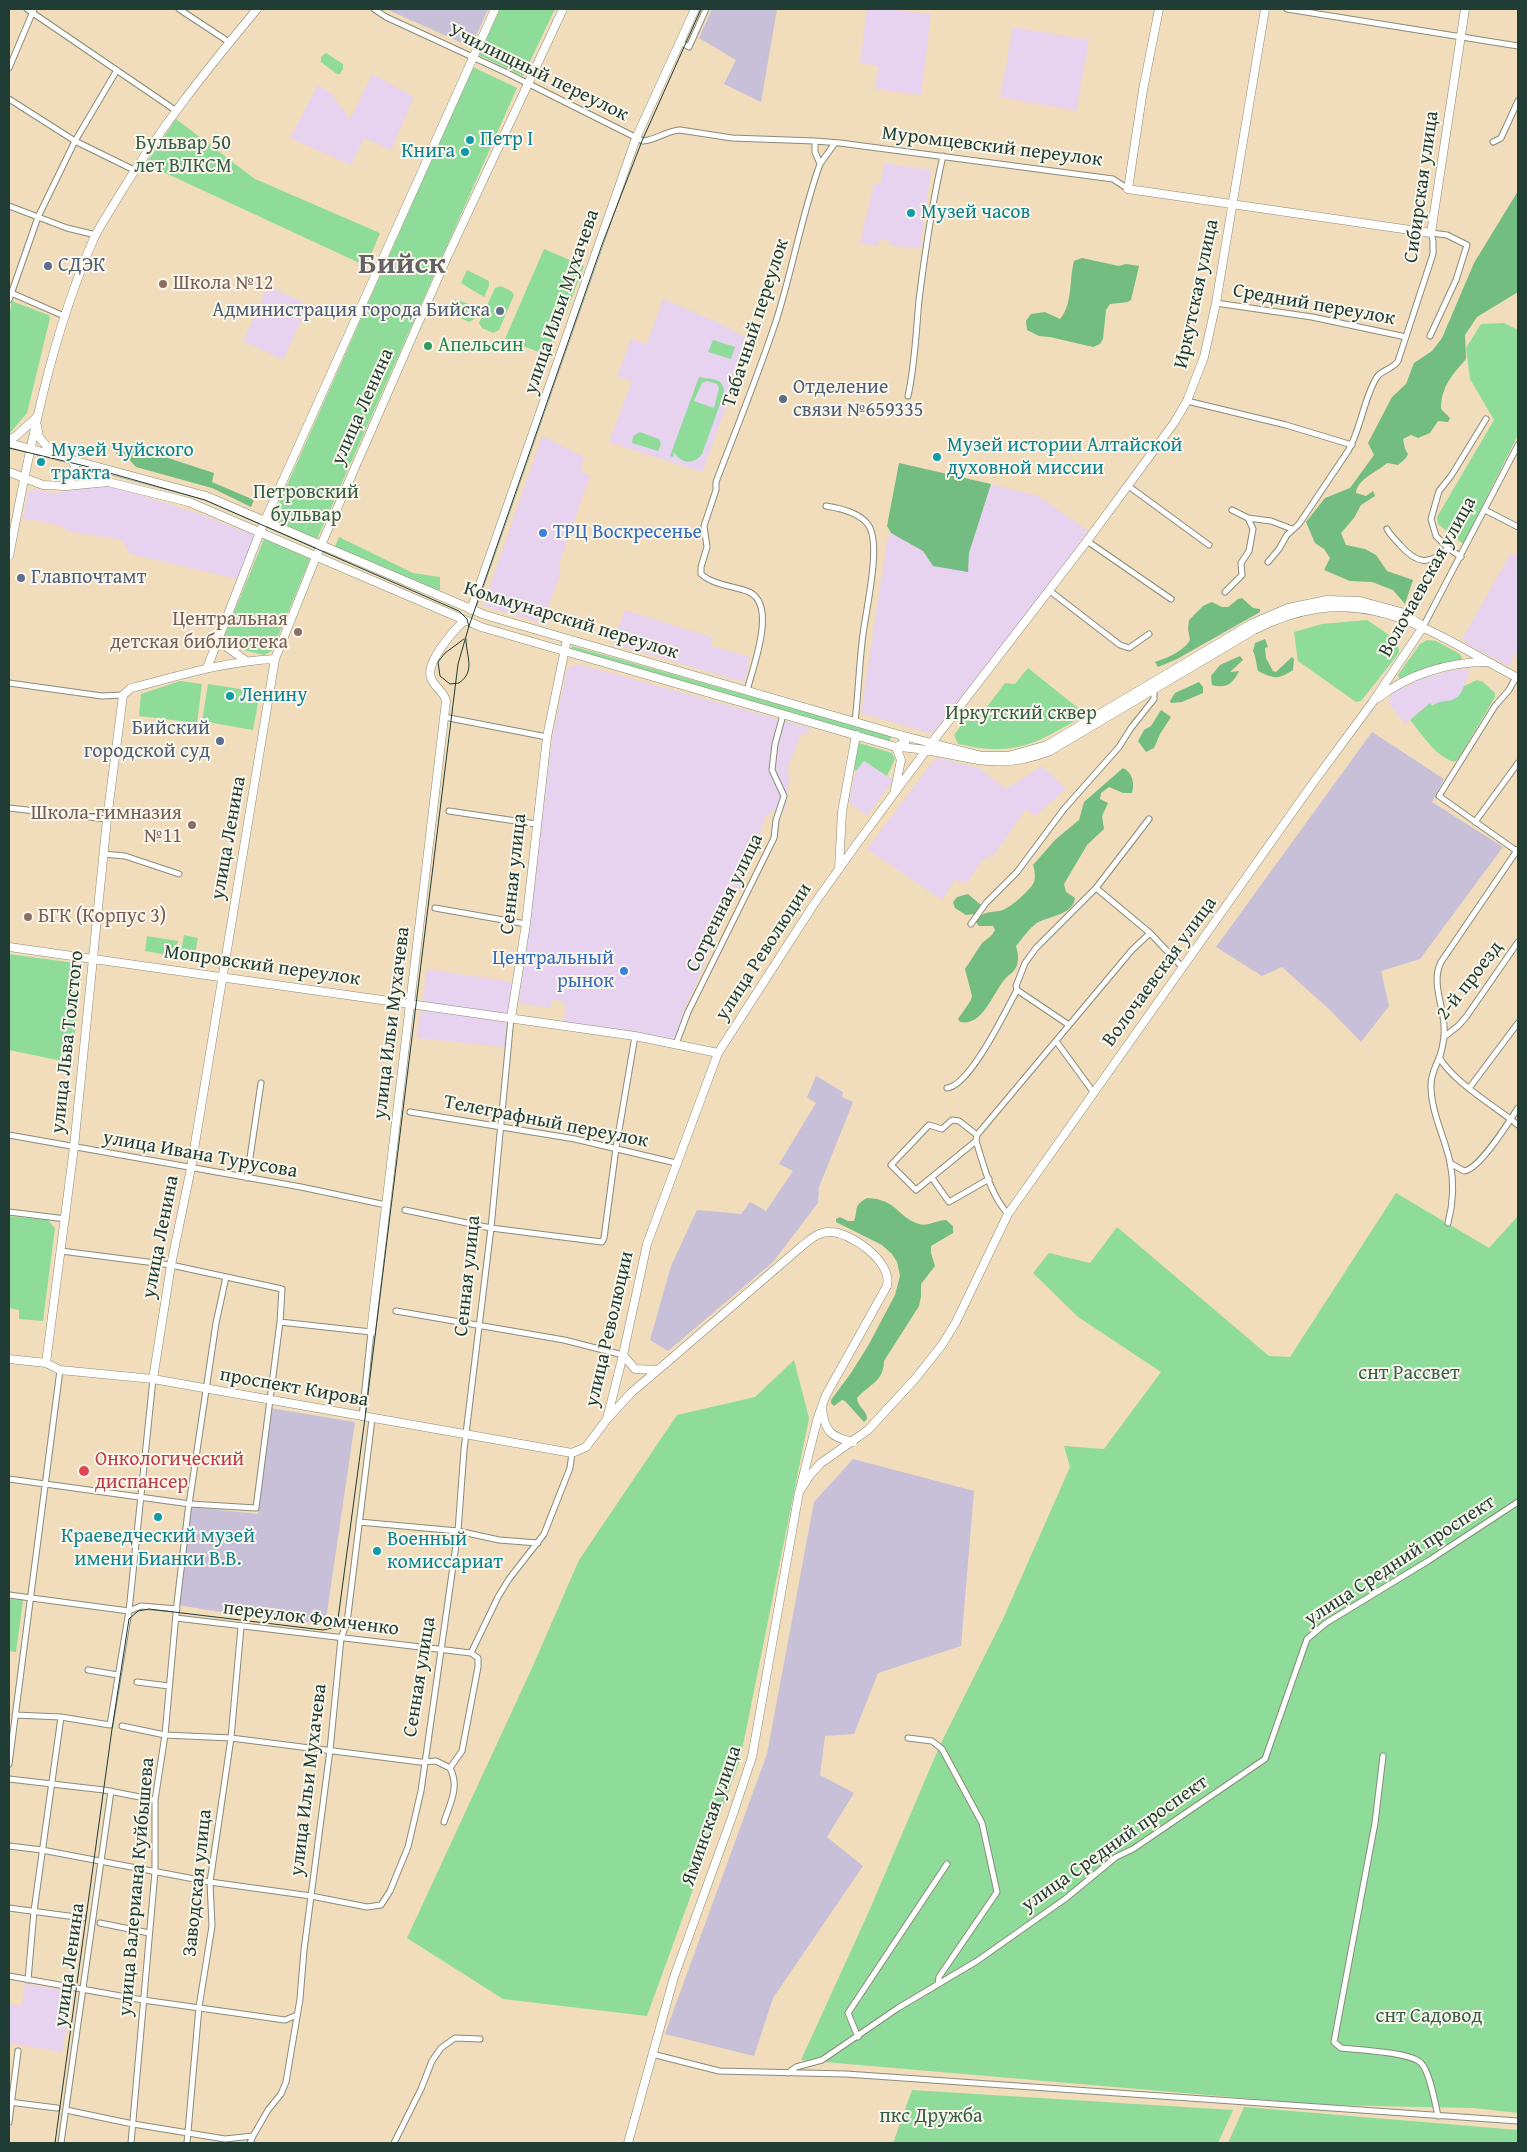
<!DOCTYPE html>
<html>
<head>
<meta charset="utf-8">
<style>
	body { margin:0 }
	#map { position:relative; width:1527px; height:2152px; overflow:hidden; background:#f1dcbb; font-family:"Gentium Book Plus",serif }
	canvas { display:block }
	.frame { position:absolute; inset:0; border:10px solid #1f3d34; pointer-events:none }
</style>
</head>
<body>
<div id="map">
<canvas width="1527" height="2152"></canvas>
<div class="frame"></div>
</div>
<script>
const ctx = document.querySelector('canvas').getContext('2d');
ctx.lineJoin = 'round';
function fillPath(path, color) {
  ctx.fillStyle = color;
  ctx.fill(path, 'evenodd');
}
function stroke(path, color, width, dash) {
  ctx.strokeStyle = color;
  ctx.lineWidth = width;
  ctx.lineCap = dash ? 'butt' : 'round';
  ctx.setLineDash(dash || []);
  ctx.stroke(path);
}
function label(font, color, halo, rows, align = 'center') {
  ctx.font = font + ' "Gentium Book Plus",serif';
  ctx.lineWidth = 4;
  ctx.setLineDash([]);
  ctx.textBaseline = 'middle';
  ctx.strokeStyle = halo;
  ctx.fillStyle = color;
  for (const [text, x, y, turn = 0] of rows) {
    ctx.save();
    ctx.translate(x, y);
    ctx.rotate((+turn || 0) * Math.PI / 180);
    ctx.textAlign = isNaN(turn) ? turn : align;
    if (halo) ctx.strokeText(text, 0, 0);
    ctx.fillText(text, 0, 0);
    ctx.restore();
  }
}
const built = new Path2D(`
	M867 9H886L931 14 921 95 875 89 878 66 860 63Z
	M1013 27 1089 40 1076 111 1000 97Z
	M372 74 414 97 391 150 364 138 351 165 290 138 318 85 331 93 350 120Z
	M884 163 931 170 920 249 889 245V241L879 239 878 246 860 243 874 183 881 184Z
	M268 286 308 305 283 360 243 341Z
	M663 299 719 323 751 341 702 472 609 442 632 381 617 376 620 369 631 339 647 344Z
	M542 436 584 457 580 470 590 476 560 561V575L542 623 483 606Z
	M991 484 1038 496 1088 531 1038 601 934 731 930 733 861 713 887 541 891 533 923 551 933 566 969 553Z
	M103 486 117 488 194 512 253 535 255 539 238 579 130 554 122 540 66 531V527L29 519 23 520 28 492 33 489 55 493Z
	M1511 553 1518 556V649L1509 666 1470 646 1462 639Z
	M625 610 713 638 711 646 750 657 744 682 612 644Z
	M578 664 810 728 808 734 802 733 788 766 789 782 785 811 776 809 765 817 749 869 720 928 683 1013 675 1038 672 1040 564 1023 565 1010 564 1001 552 1000 550 1008 519 1003 552 741 567 668Z
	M1470 669 1461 695 1452 702 1435 704 1432 706 1429 704 1405 724 1389 703 1391 694 1419 680 1449 671Z
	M938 758 979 768 1006 789 1042 766 1066 789 1035 816 1026 809 994 855 986 857 984 861 982 860 967 883 955 880 942 900 867 849 934 760Z
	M864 760 893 780 867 816 849 803 856 771Z
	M427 969 514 982 509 1012 506 1015 426 1002 423 999Z
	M425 1011 504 1022 507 1026 505 1047 417 1038 420 1013Z
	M25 1984 72 1992 62 2052 9 2043V2004L22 2006Z`);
const industrial = new Path2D(`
	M386 9H488L471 47Z
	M712 9H777L761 102 724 84 736 60 699 38Z
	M1372 732 1444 779 1432 802 1503 847 1420 959 1381 971 1389 1006 1361 1042 1329 1009 1282 967 1262 976 1216 947Z
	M816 1076 843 1092 842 1097 853 1102 819 1187 818 1203 773 1262 668 1351 650 1340 671 1266 697 1210 741 1214 750 1202 766 1211 793 1171 779 1164 816 1103 807 1097Z
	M270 1408 355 1422 326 1619 314 1623 232 1614 178 1605 191 1507 258 1514Z
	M853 1459 974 1491 961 1646 878 1673 854 1734 825 1736 820 1775 854 1793 827 1837 863 1866 773 1998 754 2056 665 2034 767 1754 814 1502Z`);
const green = new Path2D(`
	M500 9H555L523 76 479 55Z
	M326 53 343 64V69L340 74H337L321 62V57Z
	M473 67 517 88 317 539 272 519Z
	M176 119 255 179 380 233 366 266 146 164Z
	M544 249 584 266 549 356 505 339Z
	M467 270 489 281V286L484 297 461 283Z
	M501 286 511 291 514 295 499 330 493 333 482 328 479 323 495 288Z
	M455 299 480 308 473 320 469 322 449 313Z
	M12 301 48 315 50 318 27 413 9 434V316Z
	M1504 323 1518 330V435L1463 544 1438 524 1437 517 1494 420 1470 379 1466 348 1481 324Z
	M713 340 735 347 731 359 708 352Z
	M699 377C710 380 724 376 724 393L702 454C694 465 681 464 674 452L673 457 670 456ZM707 381 717 384 719 389 714 408 694 401 702 383Z
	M640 432 659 439 661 444 658 451 632 443 633 436Z
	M339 537 413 573 440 577V590L427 588 335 547Z
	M264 539 310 559 272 651 264 655 230 647 224 637Z
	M1367 620 1398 641 1399 653 1361 701 1356 702 1298 661 1294 632 1322 624Z
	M1427 640 1436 641 1460 654 1462 658 1460 661 1400 680 1398 675 1420 644Z
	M572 646 891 736 890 741 571 651Z
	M1028 668 1083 712C1079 720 1070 724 1062 728 1024 751 1000 753 958 744L954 735 966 719 980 716 1005 683 1015 684Z
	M1477 680 1483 682 1495 693V697L1458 759 1454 762C1433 754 1424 736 1410 720L1430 703 1432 706C1445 696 1456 708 1464 686Z
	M180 681 202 684 197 723 139 716 141 694Z
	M208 684 260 692 253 730 202 721Z
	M856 742 892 753 895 759 887 776 864 761 856 771 853 768Z
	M184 935 198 938 194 959 180 957Z
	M147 936 178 941 175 956 145 951Z
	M9 954 82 964 72 1063 9 1050Z
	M1396 1193 1489 1248 1518 1216V2113L1474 2108 1324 2105 801 2060 870 1909 940 1745 1003 1619 1070 1467 1064 1446 1104 1449 1161 1372 1078 1317 1033 1273 1049 1253 1090 1263 1117 1227 1269 1356 1290 1357Z
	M9 1216 48 1220 55 1228 43 1321 19 1319V1310L9 1308Z
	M794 1360 809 1418 740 1760 647 2016 503 1999 407 1938 532 1668 579 1560 677 1415 755 1397Z
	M9 1599 23 1600 16 1652 9 1651Z
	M912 2090 1233 2110 1218 2143H893Z
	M1244 2107 1518 2130V2143H1228Z`);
const forest = new Path2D(`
	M1518 191V292L1477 317 1465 335 1466 359C1452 375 1441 387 1441 409L1450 418 1448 422 1438 421 1430 433 1418 438 1411 435 1403 439 1405 449 1408 454 1406 458 1398 465 1387 463C1377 472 1357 479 1356 493L1366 496 1373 491 1375 496 1361 505 1354 518 1341 533 1346 545 1365 549 1376 555 1387 571 1413 580 1405 604 1393 590 1372 582 1350 581 1324 570 1330 558 1324 549 1315 543 1306 522 1325 498 1350 488 1374 455 1368 443 1392 397 1406 384 1414 363 1432 351 1442 338 1474 263Z
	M1082 258 1119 266 1126 264 1139 266 1131 300 1128 302 1110 304 1106 310 1103 339 1100 344 1093 347 1050 337 1039 336 1027 330 1026 321 1031 314 1045 312 1060 319C1073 304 1069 279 1074 261Z
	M119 442 214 473 212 482 254 500 251 507 212 488 136 467 127 457 116 454Z
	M899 463 991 484 969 553 968 572 933 566 923 551 891 533 887 526Z
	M1242 598 1253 608 1260 609V612L1177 659 1158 667 1155 662C1167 658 1184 651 1190 640L1188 629 1189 620 1203 606 1212 602 1222 607H1228L1238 599Z
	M1265 639 1268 647 1265 648 1266 658 1273 671 1276 672 1292 657 1294 659 1293 670C1277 680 1275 679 1258 671 1256 664 1256 657 1253 651L1255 643Z
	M1240 656 1243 660 1230 672 1239 671C1233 683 1227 689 1212 685L1211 676 1220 665Z
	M1199 682 1203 687V693L1182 702 1171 703 1170 701 1175 693Z
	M1161 710 1171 717 1160 734 1154 748 1146 752 1138 741 1144 730 1151 726Z
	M1123 768C1132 772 1135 783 1132 793H1123L1109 787 1101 793 1100 799 1108 803 1102 816 1104 829 1087 845 1064 884 1066 892 1075 898C1073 915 1049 916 1037 923 1029 928 1022 939 1016 946 1018 954 1019 958 1017 965 1014 973 1009 974 1005 979 993 992 983 1027 960 1022L958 1019 971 1000 972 996 965 969 982 943 992 935 995 930 993 926H979L976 922C982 910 992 913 1003 910 1011 907 1029 891 1033 884 1036 879 1035 871 1033 865L1055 840 1079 820 1084 802Z
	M968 894 981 905 975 914 966 915 955 908 953 902 957 897Z
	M867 1198C897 1199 897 1217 919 1224 926 1227 938 1220 946 1220L953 1226V1233L931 1246V1253L935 1266 921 1284V1297L919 1306 884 1361C884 1382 868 1385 857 1398 858 1408 867 1410 867 1419L864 1422 845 1401 842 1400 834 1406 831 1403V1400L851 1373 868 1346 895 1295 900 1276 897 1262 892 1254 882 1245 836 1222V1219L840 1217 848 1221H854C859 1208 852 1207 867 1198Z`);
const street = new Path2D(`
	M27 9 175 110
	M179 9 229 42
	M374 9 386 17 505 72 643 141C656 140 666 131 680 130L732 138 815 141 840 143 1113 179 1128 189
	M1287 9 1518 46
	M680 42 689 47 706 9
	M9 68 34 9
	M9 99 75 141 134 170
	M815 141V152L820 164 835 143
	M1493 142 1501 138 1518 101
	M9 206 67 228 96 235
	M9 292 64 316
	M9 300 38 217 75 141 117 70
	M1216 303 1312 317 1406 337
	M908 396C915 364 916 333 919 300 925 252 932 203 943 156
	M1187 401 1286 425 1352 445
	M1127 485 1209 545
	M826 506C839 508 861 513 869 526 882 548 864 616 862 643 859 669 858 696 855 722
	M1485 510 1518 527
	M1248 518 1271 521 1292 529
	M1387 529C1390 535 1396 540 1400 545 1417 564 1429 566 1448 548
	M1087 541 1171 599
	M1461 557 1448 548 1436 536 1431 519 1439 491 1451 476 1486 419
	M1268 562 1279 549 1287 535 1299 524 1348 451C1361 429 1364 397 1377 377 1382 370 1393 369 1398 361L1433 254V241L1431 233 1447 235 1467 245 1456 280 1430 336
	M1050 591 1120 645 1129 648 1149 634
	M1225 592 1242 575 1241 563 1249 551 1253 529 1248 518 1232 510
	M1423 627 1518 445
	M1516 677 1509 690 1495 706 1439 796 1518 852
	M9 683 102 696 123 695
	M747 691C752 669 778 605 749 592 734 586 713 585 701 574V567L707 547 704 526 716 490V482C737 427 759 373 777 318 793 267 802 214 820 164
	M444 717 547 737
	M9 808 107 819
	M449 811 536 824
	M1475 822 1518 763
	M103 854 125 856 179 874
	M1096 888 1150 933 1183 968
	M435 908 526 924
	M971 924 986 903 1017 872 1064 809 1119 747 1131 728 1154 699V690
	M1069 1025 1017 990 1016 986 1025 963 1036 948 1096 888 1149 819
	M1444 1037 1458 1026 1466 1017 1518 942
	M1056 1041 1094 1093
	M676 1044 688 1012 774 838 776 820 784 796 772 770 775 744 783 715
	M1439 1057C1453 1082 1495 1106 1518 1125
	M1470 1087 1518 1023
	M947 1088C970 1086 1006 1010 1017 990
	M410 1112 575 1139 676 1163
	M9 1135 301 1187 386 1205
	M976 1141 916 1190 891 1165 929 1125 942 1129 952 1120 959 1121 977 1135
	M1450 1163 1464 1171C1480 1169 1508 1123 1518 1108
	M247 1178 261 1083
	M932 1178 949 1202 989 1179
	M405 1210 491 1228 602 1242 604 1238 616 1148 635 1036
	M9 1212 66 1219
	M1008 1214C990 1194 984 1166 976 1141L977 1135 1132 950 1150 933
	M1448 1223C1453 1204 1454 1181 1450 1162 1444 1135 1431 1113 1431 1085 1431 1073 1436 1066 1440 1056 1443 1046 1445 1035 1444 1025 1443 1005 1431 981 1441 962L1518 849
	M396 1311 564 1340 623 1355
	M280 1322 371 1332 362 1417
	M9 1479 190 1504 256 1508 280 1322 282 1289 171 1265 61 1251
	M359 1522 458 1531 499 1540 538 1543
	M9 1595 129 1611 141 1606 177 1609
	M176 1618 471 1653
	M88 1670 118 1675
	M137 1682 169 1686
	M15 1715 61 1717 110 1725 129 1611 153 1379
	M122 1726 165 1735 231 1738 420 1762 436 1761 450 1768
	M908 1738 932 1741 942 1749 982 1823 997 1892 939 1977 938 1984
	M1383 1756 1375 1823 1334 2042 1341 2048C1358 2050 1411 2052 1421 2063 1430 2072 1435 2103 1438 2116
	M9 1764 60 1370
	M9 1779 104 1790 155 1800
	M444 1822C450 1803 460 1787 450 1768L462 1751 478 1667V1658L471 1653 498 1597 509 1579 544 1534 570 1468 572 1453
	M9 1846 42 1850 210 1882 311 1896 367 1907 381 1905 390 1891 408 1847 421 1791 458 1531 464 1450 491 1228 511 1018
	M9 1908 83 1918
	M100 1923 149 1933
	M9 1976 143 2000 285 2020 297 2015
	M28 1980 34 1911 61 1717
	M858 2037 848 2013 947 1864
	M652 2054 719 2071 846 2074 1518 2121
	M788 2073 796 2067 822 2060 898 2008 977 1961 1065 1899 1116 1857 1133 1849 1265 1759 1307 1639 1326 1623 1428 1561 1518 1502
	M9 2102 57 2108
	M66 2110 133 2124 225 2139 253 2136 250 2143
	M9 2122 18 2051
	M253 2136 268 2110 281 2094 286 2082 300 1999 304 1950 330 1750 341 1638 347 1623 372 1419
	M61 2143 111 1791
	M131 2143 155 1872V1800L165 1735 177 1603 188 1511 216 1323 226 1277
	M187 2143 199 2007 212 1926 210 1882 231 1738 241 1627
	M394 2143 421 2089 432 2061 441 2048 455 2038 480 2039`);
const secondary = new Path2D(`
	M1159 9 1143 90 1128 189 1431 233 1465 9
	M37 426 39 437 53 454
	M9 440 16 436 37 417
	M9 556C30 448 50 337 95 236 102 222 112 208 120 194 160 128 208 68 257 9
	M471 610 636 138 695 9
	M219 636 227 647 245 660
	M207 668 262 527 495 9
	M895 789 901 760 896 747 905 743V740L900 735
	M839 869 842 812 856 735
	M9 947 635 1036 718 1053
	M511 1018 526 924 547 737 567 639
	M371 1332 446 701C444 691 434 687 431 678 425 663 453 631 464 621
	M623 1355 635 1369 658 1370 802 1246C810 1240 819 1231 830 1232 851 1232 893 1262 887 1286L826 1395 818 1417 800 1489
	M9 1359 46 1363 60 1370 153 1379 572 1453 586 1447 607 1419 623 1355 647 1244 718 1053 814 904 856 845 927 749 1087 541 1174 423 1187 401 1204 357 1216 303 1265 9
	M46 1363 74 1147 107 819 123 695 131 688C179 676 226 661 275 659
	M153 1379 171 1265 191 1168 275 659 318 552 448 255 563 9
	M822 1409C825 1432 831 1437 853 1442
	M608 1418 632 1392 658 1370`);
const primary = new Path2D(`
	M9 443 206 496 485 615 900 735 982 756H1008L1047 745 1251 624 1288 608 1327 600 1360 601 1401 612 1420 624
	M9 472 43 485 67 486 108 482 189 502 481 627 896 747C957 749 987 776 1050 751L1254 630C1361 576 1425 629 1518 678
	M62 486 73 477 75 466 71 459
	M1378 698C1407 675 1448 662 1486 662
	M628 2143 674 1977 732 1817 752 1757 799 1492 810 1475 821 1463 868 1430 915 1379 942 1345 956 1322 1008 1214 1313 783 1372 703 1423 627`);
const tram = new Path2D(`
	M9 448 85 466 205 500 459 611 467 619 469 627
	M464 639 445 653 438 662 440 676 450 684 459 683C476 671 466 656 466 639
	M55 2143 112 1729 129 1619 138 1611 149 1609 323 1630 332 1628 338 1619 365 1418 458 664 469 626 603 242 642 141 701 9`);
const markers = [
	[470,140,5,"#0f9aa8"],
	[465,152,5,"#0f9aa8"],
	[911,213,5,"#0f9aa8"],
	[48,266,5,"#5c6f8a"],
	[163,284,5,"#8d6e63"],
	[500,311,5,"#5c6f8a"],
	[428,346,5,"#2e9e5b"],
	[783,399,5,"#5c6f8a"],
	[937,457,5,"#0f9aa8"],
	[41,462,5,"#0f9aa8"],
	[543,533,5,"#3f7fe0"],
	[21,578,5,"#5c6f8a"],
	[298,632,5,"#8d6e63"],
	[230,696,5,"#0f9aa8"],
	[220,741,5,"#5c6f8a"],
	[192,825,5,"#8d6e63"],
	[28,917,5,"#8d6e63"],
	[624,971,5,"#3f7fe0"],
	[84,1471,6,"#e0444e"],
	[158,1517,5,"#0f9aa8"],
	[377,1551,5,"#0f9aa8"]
];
const streetNames = [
	["Училищный переулок",538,73,26],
	["Муромцевский переулок",992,147,7],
	["Сибирская улица",1422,187,-82],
	["Иркутская улица",1197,294,-78],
	["улица Ильи Мухачева",562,302,-71],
	["Средний переулок",1314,305,10],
	["Табачный переулок",756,323,-72],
	["улица Ленина",363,407,-66],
	["Волочаевская улица",1428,577,-61],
	["Коммунарский переулок",571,621,17],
	["улица Ленина",229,838,-80],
	["Сенная улица",514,874,-84],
	["Согренная улица",725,903,-64],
	["улица Революции",764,952,-57],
	["Мопровский переулок",262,966,8],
	["Волочаевская улица",1160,972,-54],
	["2-й проезд",1470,981,-52],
	["улица Ильи Мухачева",392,1023,-83],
	["улица Льва Толстого",68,1042,-84],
	["Телеграфный переулок",546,1122,11],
	["улица Ивана Турусова",200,1155,10],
	["улица Ленина",161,1237,-79],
	["Сенная улица",468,1276,-84],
	["улица Революции",610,1329,-77],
	["проспект Кирова",294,1388,10],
	["улица Средний проспект",1400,1561,-33],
	["переулок Фомченко",311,1619,7],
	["Сенная улица",420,1677,-81],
	["улица Ильи Мухачева",309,1780,-83],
	["Яминская улица",712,1816,-71],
	["улица Средний проспект",1115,1844,-35],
	["Заводская улица",198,1883,-84],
	["улица Валериана Куйбышева",137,1887,-85],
	["улица Ленина",70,1965,-82]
];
const cultureNames = [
	["Петр I",480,140],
	["Книга",455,152,"right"],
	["Музей часов",921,213],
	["Музей истории Алтайской",947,446],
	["духовной миссии",947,469],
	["Музей Чуйского",51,451],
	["тракта",51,474],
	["Ленину",240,696],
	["Краеведческий музей",158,1537,"center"],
	["имени Бианки В.В.",158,1560,"center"],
	["Военный",387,1540],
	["комиссариат",387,1563]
];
const parkNames = [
	["Бульвар 50",183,144],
	["лет ВЛКСМ",183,167],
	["Петровский",306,493],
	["бульвар",306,516],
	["Иркутский сквер",1021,714],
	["снт Рассвет",1409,1374],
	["снт Садовод",1429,2017],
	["пкс Дружба",931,2117]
];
const serviceNames = [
	["СДЭК",58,266],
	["Администрация города Бийска",490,311,"right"],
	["Отделение",793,388],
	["связи №659335",793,411],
	["Главпочтамт",31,578],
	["Бийский",210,729,"right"],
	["городской суд",210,752,"right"]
];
const educationNames = [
	["Школа №12",173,284],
	["Центральная",288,620,"right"],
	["детская библиотека",288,643,"right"],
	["Школа-гимназия",182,814,"right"],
	["№11",182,837,"right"],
	["БГК (Корпус 3)",38,917]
];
const leisureNames = [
	["Апельсин",438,346]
];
const shopNames = [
	["ТРЦ Воскресенье",553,533],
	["Центральный",614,959,"right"],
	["рынок",614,982,"right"]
];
const healthNames = [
	["Онкологический",95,1460],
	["диспансер",95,1483]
];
const townNames = [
	["Бийск",402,265]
];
fillPath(built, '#e7d2ef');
fillPath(industrial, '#c8bfd8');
fillPath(green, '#8fdc9a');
fillPath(forest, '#73bc82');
stroke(street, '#888c78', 7);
stroke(secondary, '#888c78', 9);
stroke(primary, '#888c78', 9);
stroke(street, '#fff', 5);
stroke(secondary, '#fff', 8);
stroke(primary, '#fff', 8);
stroke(tram, '#1f3d34', 1);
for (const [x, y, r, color] of markers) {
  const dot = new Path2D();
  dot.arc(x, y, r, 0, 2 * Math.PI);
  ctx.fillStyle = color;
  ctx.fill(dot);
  stroke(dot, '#fbf7ec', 2);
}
label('20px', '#1f3d34', '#fbf7ec', streetNames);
label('20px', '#0d838f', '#fbf7ec', cultureNames, 'left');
label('20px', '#355d48', '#fbf7ec', parkNames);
label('20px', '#4e5e75', '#fbf7ec', serviceNames, 'left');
label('20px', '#785e54', '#fbf7ec', educationNames, 'left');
label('20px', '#27864d', '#fbf7ec', leisureNames, 'left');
label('20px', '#366cbe', '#fbf7ec', shopNames, 'left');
label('20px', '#be3a42', '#fbf7ec', healthNames, 'left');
label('bold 30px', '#646266', '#fbf7ec', townNames);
</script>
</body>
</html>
